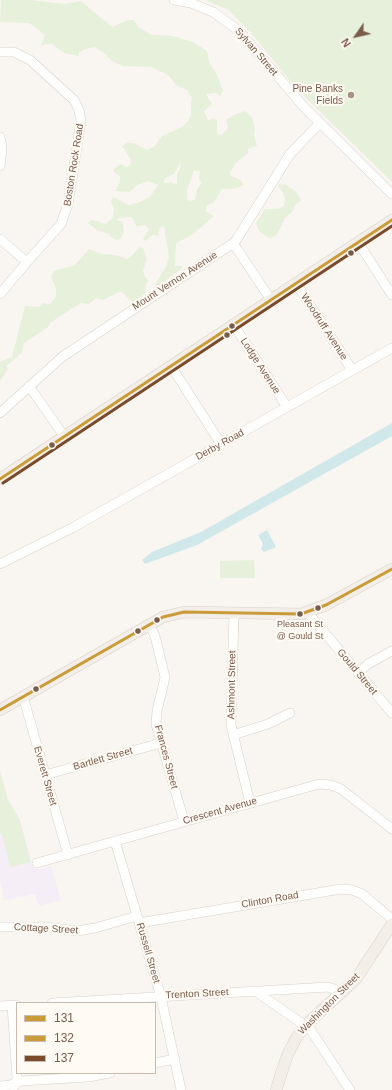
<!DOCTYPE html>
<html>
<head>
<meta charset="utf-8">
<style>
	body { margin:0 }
	#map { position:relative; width:392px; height:1090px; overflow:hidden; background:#f9f5f0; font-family:Helvetica,sans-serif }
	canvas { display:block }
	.legend { position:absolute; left:16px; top:1002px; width:140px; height:72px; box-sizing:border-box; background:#fffaf3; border:1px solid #cabbb1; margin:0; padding:5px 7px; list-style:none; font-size:12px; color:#7a5c4d }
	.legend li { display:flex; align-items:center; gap:8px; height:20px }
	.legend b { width:20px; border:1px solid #cabbb1 }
	.north { position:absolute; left:336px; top:16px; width:40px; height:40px; -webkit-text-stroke:3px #fffaf3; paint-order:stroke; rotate:236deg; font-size:11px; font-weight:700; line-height:16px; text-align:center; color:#7a5c4d }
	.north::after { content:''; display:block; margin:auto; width:14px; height:18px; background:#7a5c4d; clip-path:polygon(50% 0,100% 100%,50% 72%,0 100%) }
</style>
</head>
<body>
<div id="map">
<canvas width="392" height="1090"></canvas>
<ul class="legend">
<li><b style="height:5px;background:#ca9c39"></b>131</li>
<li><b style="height:5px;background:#ca9c39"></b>132</li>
<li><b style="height:5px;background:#7a4b2a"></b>137</li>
</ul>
<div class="north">N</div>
</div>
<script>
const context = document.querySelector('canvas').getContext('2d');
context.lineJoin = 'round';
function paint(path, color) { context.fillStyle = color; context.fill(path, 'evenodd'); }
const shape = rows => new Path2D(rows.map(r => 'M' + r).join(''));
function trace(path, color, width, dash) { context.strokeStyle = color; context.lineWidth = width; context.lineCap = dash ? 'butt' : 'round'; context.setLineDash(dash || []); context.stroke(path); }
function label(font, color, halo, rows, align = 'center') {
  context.font = font + ' Helvetica,sans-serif'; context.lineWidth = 4; context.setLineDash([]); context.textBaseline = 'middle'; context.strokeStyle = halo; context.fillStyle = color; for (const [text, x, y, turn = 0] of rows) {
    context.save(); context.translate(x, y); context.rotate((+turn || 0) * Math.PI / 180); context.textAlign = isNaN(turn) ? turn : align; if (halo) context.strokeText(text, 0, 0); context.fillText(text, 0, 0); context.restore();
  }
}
paint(shape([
	[0,771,8,800,20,820,31,862,36,870,51,866,61,900,40,906,36,900,36,894,4,900,0,880]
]), '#f6eef6');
paint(shape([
	[1,0,31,0,64,4,81,1,112,27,128,20,134,20,139,28,152,35,172,36,193,42,207,51,209,62,217,75,223,91,220,96,217,93,206,94,212,104,204,111,208,120,214,118,217,121,217,134,221,135,225,132,228,127,226,120,234,115,245,111,252,117,255,128,254,135,257,146,248,149,248,153,235,164,230,173,231,176,239,179,244,185,234,189,222,189,214,202,206,206,206,212,214,216,213,217,192,235,176,243,175,266,182,266,181,269,156,288,155,285,166,266,169,258,164,226,160,227,158,236,153,235,145,241,143,239,149,229,146,225,136,226,132,217,119,218,116,220,123,222,124,234,118,240,112,238,109,234,97,230,88,223,92,220,106,224,113,217,114,209,111,201,113,197,129,205,138,203,150,197,158,185,148,181,137,185,130,192,115,191,120,182,120,176,114,172,114,169,121,164,126,167,130,165,131,160,122,146,127,143,134,143,147,150,154,147,162,136,182,127,188,121,191,115,191,102,192,98,187,90,177,86,168,75,151,67,123,66,112,61,104,53,94,47,83,50,79,53,79,56,64,53,51,43,41,46,45,35,29,23,0,22],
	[180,163,181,166,177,174,177,183,174,185,172,182,164,183,164,179,174,174],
	[194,170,200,171,199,180,202,182,197,190,195,200,190,201,187,199,187,190],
	[205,0,392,0,392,182,295,87,251,33,229,10],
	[279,184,286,185,294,190,299,196,301,201,296,204,292,212,285,218,278,233,274,237,269,238,259,231,256,223,265,209,278,209,284,206,285,199,283,192,278,186],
	[139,247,143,248,147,259,143,270,145,277,149,281,145,285,146,292,143,295,133,303,121,291,103,300,96,298,89,304,81,303,51,322,48,327,24,343,22,352,15,359,6,366,8,369,0,381,0,362,12,357,25,306,39,307,43,303,50,304,56,297,56,288,51,277,54,271,75,265,89,249,101,254,116,255,127,259,134,254],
	[254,560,255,578,220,578,220,561],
	[0,771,8,800,20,820,31,862,10,867,2,834,0,834]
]), '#e7f0db');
paint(shape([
	[392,423,392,436,197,545,145,564,142,560,152,552,201,532],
	[267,530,276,547,264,552,261,549,263,544,258,535]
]), '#d0e8ea');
const minor = shape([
	[174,0,191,3,213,12,238,30,304,107,392,194],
	[0,52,14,52,30,60,74,100,79,110,81,121,68,204,61,224,27,262,0,239],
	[0,137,2,148,0,166],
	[358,242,392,295],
	[233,243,271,300],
	[296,283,352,370],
	[0,294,27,262],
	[233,324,287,407],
	[171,366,221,444],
	[29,386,64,436],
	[0,413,62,357,235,242,290,154,320,123],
	[0,564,72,528,392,348],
	[234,613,231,725,250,803],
	[308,613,392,713],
	[149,624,155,636,165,677,157,711,156,724,184,821],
	[358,673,368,664,392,651],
	[23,696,68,855],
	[233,735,268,724,290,713],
	[45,775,161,743],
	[115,841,161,997,181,1090],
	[37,863,319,784,331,785,341,789,392,829],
	[139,923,341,889,352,890,362,894,392,919],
	[0,927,45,927,77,931,95,928,137,916],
	[255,991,310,1029,350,1090],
	[52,1003,328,987,334,989,341,994],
	[12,1005,17,1079,14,1087],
	[0,1006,17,1005],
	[155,1063,175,1059],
	[0,1086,10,1085,21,1081,88,1077,110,1073]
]);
const major = shape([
	[0,479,392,220],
	[0,710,163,617,184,612,301,614,326,605,392,569],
	[276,1090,287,1056,296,1038,310,1021,356,979,392,924]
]);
trace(minor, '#d7d1cb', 10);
trace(major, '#dad1cc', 12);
trace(minor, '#fefefd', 9);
trace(major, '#f3eee8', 11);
trace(shape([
	[0,479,392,220]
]), '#ca9c39', 3);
trace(shape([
	[0,710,163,617,184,612,301,614,326,605,392,569]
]), '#ca9c39', 3);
trace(shape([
	[3,483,392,226]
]), '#7a4b2a', 3);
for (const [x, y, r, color] of [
	[351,95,4,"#a69286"],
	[351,253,3.5,"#7a5c4d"],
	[232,326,3.5,"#7a5c4d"],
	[227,335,3.5,"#7a5c4d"],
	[52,445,3.5,"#7a5c4d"],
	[318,608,3.5,"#7a5c4d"],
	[300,614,3.5,"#7a5c4d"],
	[157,620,3.5,"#7a5c4d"],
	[138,631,3.5,"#7a5c4d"],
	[36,689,3.5,"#7a5c4d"]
]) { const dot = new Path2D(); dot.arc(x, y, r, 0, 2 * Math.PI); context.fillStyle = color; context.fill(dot); trace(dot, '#fffaf3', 1.5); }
label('9px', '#7a5c4d', '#fffaf3', [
	["Pleasant St",300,625],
	["@ Gould St",300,637]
]);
label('10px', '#7a5c4d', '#fffaf3', [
	["Sylvan Street",256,52,49],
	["Boston Rock Road",74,165,-81],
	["Mount Vernon Avenue",175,281,-33],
	["Woodruff Avenue",324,327,57],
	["Lodge Avenue",260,366,57],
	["Derby Road",220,445,-29],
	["Gould Street",357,672,50],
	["Ashmont Street",232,685,-89],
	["Frances Street",166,757,75],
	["Bartlett Street",103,759,-16],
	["Everett Street",45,776,74],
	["Crescent Avenue",220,811,-16],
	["Clinton Road",270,900,-10],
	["Cottage Street",46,929,3],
	["Russell Street",148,953,74],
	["Trenton Street",197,994,-3],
	["Washington Street",329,1004,-45]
]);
label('10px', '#7a5c4d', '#fffaf3', [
	["Pine Banks",343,89],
	["Fields",343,101]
], 'right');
</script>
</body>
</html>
